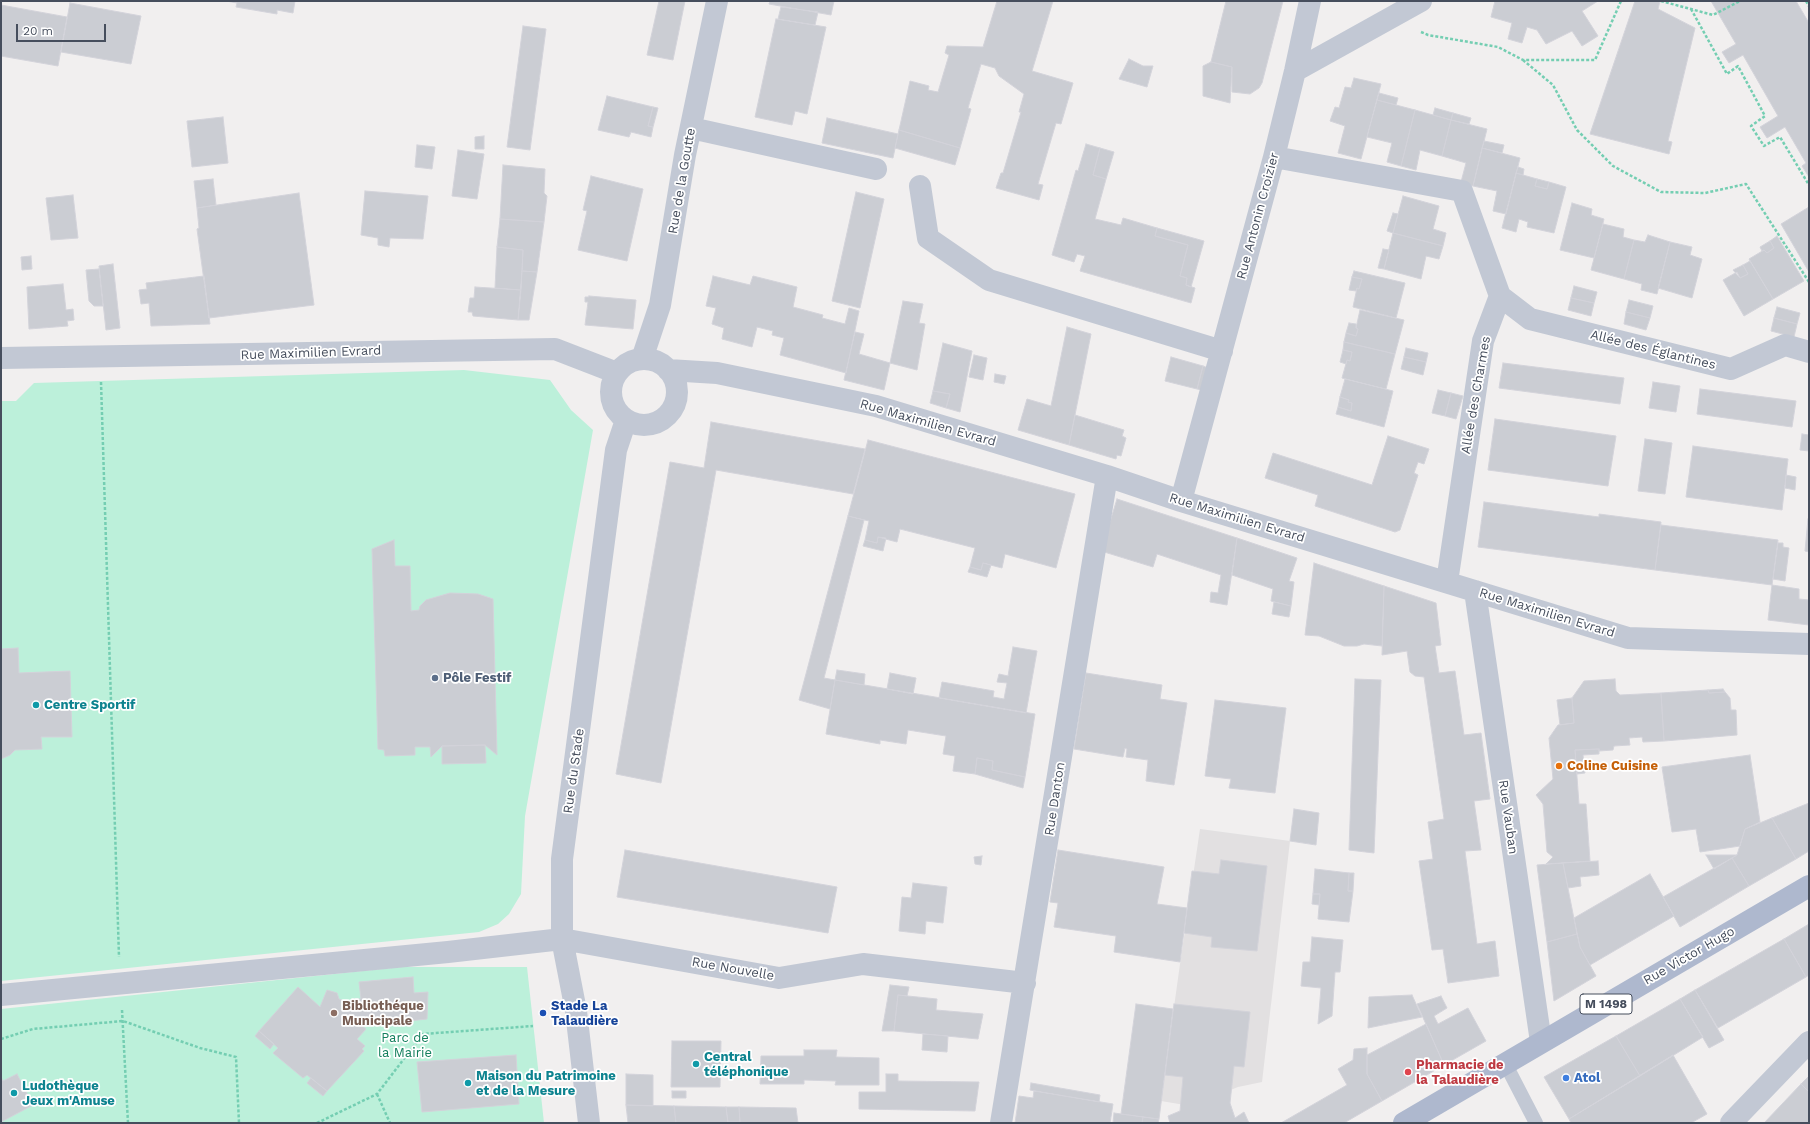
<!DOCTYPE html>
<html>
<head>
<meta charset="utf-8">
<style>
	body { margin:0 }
	#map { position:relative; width:1810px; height:1124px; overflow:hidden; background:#f1efef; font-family:"Work Sans",sans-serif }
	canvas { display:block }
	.frame { position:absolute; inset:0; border:2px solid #464e5d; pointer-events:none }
	.scale { position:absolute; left:16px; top:24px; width:90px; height:18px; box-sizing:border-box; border:2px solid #464e5d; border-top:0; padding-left:5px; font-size:12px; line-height:14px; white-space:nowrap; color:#464e5d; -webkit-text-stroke:3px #fff; paint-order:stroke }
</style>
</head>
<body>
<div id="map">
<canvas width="1810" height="1124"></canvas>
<div class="frame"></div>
<div class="scale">20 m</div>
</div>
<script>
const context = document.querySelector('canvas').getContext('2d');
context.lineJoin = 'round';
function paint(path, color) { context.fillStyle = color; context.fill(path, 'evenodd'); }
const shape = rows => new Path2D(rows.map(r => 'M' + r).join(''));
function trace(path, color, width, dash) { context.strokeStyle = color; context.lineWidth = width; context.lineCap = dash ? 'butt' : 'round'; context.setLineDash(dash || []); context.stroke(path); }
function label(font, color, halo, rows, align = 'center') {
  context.font = font + ' "Work Sans",sans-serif'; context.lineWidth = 3.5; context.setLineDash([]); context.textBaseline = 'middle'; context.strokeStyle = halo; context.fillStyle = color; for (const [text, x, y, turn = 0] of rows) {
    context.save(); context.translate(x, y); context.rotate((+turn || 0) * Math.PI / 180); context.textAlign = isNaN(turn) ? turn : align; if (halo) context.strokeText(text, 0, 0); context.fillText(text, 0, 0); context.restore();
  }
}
paint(shape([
	[1200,829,1290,841,1262,1082,1238,1087,1191,1106,1161,1101,1180,964]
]), '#e2e0e1');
paint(shape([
	[464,370,550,380,571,410,593,430,525,816,521,894,509,914,498,924,479,932,1,981,1,401,16,401,34,383],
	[401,967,527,967,544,1123,1,1123,1,1009]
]), '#bcf0da');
const building = shape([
	[226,1,295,1,293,13,277,10,277,14,236,7,237,3,226,1],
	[659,1,685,1,673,60,647,55,659,1],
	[770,1,834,1,831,15,769,4,770,1],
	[997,1,1053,1,1032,71,1073,83,1061,124,1056,123,1038,184,1043,185,1039,200,996,188,1001,173,1003,173,1021,112,1019,112,1024,94,999,76,995,68,981,64,968,108,971,109,960,148,899,130,910,81,929,86,928,90,938,92,949,55,945,53,947,46,983,47,997,1],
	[1226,1,1283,1,1262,83,1259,88,1250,94,1232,92,1232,67,1211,62,1226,1],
	[1495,1,1598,1,1582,11,1598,36,1582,46,1572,31,1546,44,1537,30,1527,27,1522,43,1508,39,1512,23,1491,17,1495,1],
	[1635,1,1660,1,1658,9,1695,28,1668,141,1672,142,1669,154,1590,134,1635,1],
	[1711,1,1796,1,1809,23,1809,177,1802,166,1806,163,1785,127,1767,138,1760,127,1778,116,1743,55,1729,63,1722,52,1736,44,1711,1],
	[70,3,141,16,131,64,61,52,70,3],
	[1,5,67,17,58,66,1,56,1,5],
	[781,7,818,12,815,25,778,19,781,7],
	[776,19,826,27,807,114,795,111,792,125,755,117,776,19],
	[523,26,546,29,530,150,507,147,523,26],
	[1129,59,1143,66,1153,66,1147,87,1119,79,1129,59],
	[1211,62,1232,67,1230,103,1203,96,1203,66,1211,62],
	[1354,78,1381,84,1361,159,1338,153,1345,126,1330,121,1335,107,1339,108,1345,87,1351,88,1354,78],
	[1379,93,1398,98,1396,105,1377,100,1379,93],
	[607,96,653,107,648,126,653,127,651,137,631,132,629,137,598,130,607,96],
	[1377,100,1415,110,1401,166,1387,162,1392,143,1367,137,1377,100],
	[653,107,658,108,653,127,648,126,653,107],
	[1435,108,1453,113,1451,120,1433,115,1435,108],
	[1415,110,1451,120,1442,156,1420,150,1416,170,1401,166,1415,110],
	[1453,113,1471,118,1469,124,1451,120,1453,113],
	[223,117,228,163,192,167,187,121,223,117],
	[827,118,898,134,893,158,822,143,827,118],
	[1451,120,1487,129,1473,186,1461,182,1466,163,1442,156,1451,120],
	[899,130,960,148,955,165,895,148,899,130],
	[484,136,484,149,475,149,475,137,484,136],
	[1484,141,1504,145,1502,153,1482,148,1484,141],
	[1086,144,1100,148,1093,175,1106,179,1095,219,1121,225,1123,218,1157,228,1155,236,1188,245,1180,276,1187,278,1186,285,1195,288,1191,303,1080,271,1085,256,1077,254,1074,262,1052,255,1076,170,1078,171,1086,144],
	[417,145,435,147,432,169,415,167,417,145],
	[1100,148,1114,152,1106,179,1093,175,1100,148],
	[1482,148,1520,158,1506,214,1493,211,1497,191,1473,186,1482,148],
	[458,150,484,154,477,199,452,196,458,150],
	[503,165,545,169,544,193,547,196,544,222,500,219,503,165],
	[1518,167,1524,169,1523,175,1516,173,1518,167],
	[1516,173,1537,179,1535,186,1547,189,1549,182,1566,187,1554,233,1527,227,1528,222,1519,219,1516,232,1502,228,1516,173],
	[591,176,643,189,627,261,578,250,587,211,583,210,591,176],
	[213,179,216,205,197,208,194,181,213,179],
	[1537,179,1549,182,1547,189,1535,186,1537,179],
	[365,191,428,196,423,239,390,238,389,247,378,245,378,238,361,235,365,191],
	[856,192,884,199,860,308,832,301,856,192],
	[299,193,314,305,209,318,197,229,199,228,197,208,299,193],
	[73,195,78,238,51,240,46,198,73,195],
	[1403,196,1439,206,1433,229,1446,233,1443,246,1393,233,1403,196],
	[1572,203,1592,209,1591,215,1604,219,1594,258,1560,250,1572,203],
	[1809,207,1809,272,1781,224,1809,207],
	[1393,213,1398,214,1393,233,1387,231,1393,213],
	[500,219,544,222,537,272,522,271,523,250,497,247,500,219],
	[1603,224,1624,229,1623,237,1634,240,1624,279,1591,270,1603,224],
	[1157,228,1204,241,1191,287,1186,285,1187,278,1180,276,1188,245,1155,236,1157,228],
	[1393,233,1443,246,1439,259,1426,256,1421,279,1384,269,1393,233],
	[1648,235,1670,242,1657,294,1641,290,1642,284,1624,279,1634,240,1645,242,1648,235],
	[1777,236,1804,281,1773,299,1749,259,1764,250,1767,253,1774,248,1770,241,1777,236],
	[1770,241,1774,248,1767,253,1764,250,1762,251,1760,247,1770,241],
	[1670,242,1692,247,1690,255,1702,259,1692,298,1658,288,1670,242],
	[497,247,523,250,521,290,495,288,497,247],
	[1383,249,1389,250,1384,269,1378,268,1383,249],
	[31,256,32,269,22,270,21,257,31,256],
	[1750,261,1773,299,1744,316,1723,280,1737,272,1740,278,1748,274,1743,265,1750,261],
	[113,264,120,328,106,330,99,266,113,264],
	[1743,265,1748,274,1740,278,1733,270,1743,265],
	[99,269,103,306,94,306,89,301,86,270,99,269],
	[522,271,537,272,529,320,518,320,522,271],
	[1354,271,1405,283,1396,318,1353,307,1357,288,1359,289,1362,279,1352,277,1354,271],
	[204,276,210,324,151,326,149,303,141,304,139,290,147,289,146,283,204,276],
	[713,276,750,285,753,276,797,287,793,307,823,315,822,318,845,324,849,308,859,311,846,373,780,355,784,338,772,335,773,331,757,327,752,347,722,339,724,328,712,324,716,308,706,306,713,276],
	[1352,277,1362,279,1359,289,1357,288,1356,291,1349,290,1352,277],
	[63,284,66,310,73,309,74,320,67,321,68,326,29,329,27,287,63,284],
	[1574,286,1597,292,1594,303,1571,298,1574,286],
	[475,287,521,290,518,320,473,316,472,312,468,312,470,298,474,298,475,287],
	[589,296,636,300,633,329,585,325,588,302,585,302,585,297,589,297,589,296],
	[1571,298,1594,303,1591,316,1568,310,1571,298],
	[1629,300,1653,306,1650,318,1626,312,1629,300],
	[903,301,923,304,919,323,925,324,917,370,890,363,903,301],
	[1777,307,1800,313,1797,324,1774,318,1777,307],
	[1360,310,1404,320,1395,354,1344,342,1346,333,1356,336,1358,329,1356,328,1360,310],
	[1626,312,1650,318,1646,330,1624,324,1626,312],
	[1774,318,1797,324,1794,337,1771,331,1774,318],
	[1349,323,1356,324,1356,328,1358,329,1356,336,1346,333,1349,323],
	[1067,327,1091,334,1069,445,1018,430,1027,399,1051,406,1067,327],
	[855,332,864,334,859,354,890,363,884,390,844,380,855,332],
	[1344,342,1395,354,1386,389,1342,378,1347,360,1350,361,1352,352,1343,350,1344,342],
	[943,343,972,351,960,412,946,408,950,394,933,391,943,343],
	[1406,348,1428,353,1426,362,1404,357,1406,348],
	[1343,350,1352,352,1350,361,1347,360,1346,364,1340,362,1343,350],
	[974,355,987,358,983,380,969,377,974,355],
	[1171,357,1203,366,1197,389,1165,381,1171,357],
	[1404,357,1426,362,1423,375,1401,369,1404,357],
	[1503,363,1624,378,1620,404,1499,388,1503,363],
	[1203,366,1208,368,1202,390,1197,389,1203,366],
	[995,374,1006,376,1004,384,994,382,995,374],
	[1345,379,1393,391,1384,427,1336,414,1338,407,1351,411,1352,403,1348,402,1349,400,1340,397,1345,379],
	[1653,382,1680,386,1676,412,1649,408,1653,382],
	[1700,389,1796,401,1792,427,1697,414,1700,389],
	[1438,390,1451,393,1445,416,1432,413,1438,390],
	[933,391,950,394,946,408,930,403,933,391],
	[1451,393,1463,396,1456,419,1445,416,1451,393],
	[1340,397,1349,400,1348,402,1352,403,1351,411,1338,407,1340,397],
	[1075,415,1124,430,1122,436,1126,438,1121,456,1117,455,1116,459,1069,445,1075,415],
	[1495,419,1616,436,1608,486,1488,470,1495,419],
	[711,422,865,449,853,494,716,470,661,783,616,774,670,462,704,468,711,422],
	[1802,434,1809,435,1809,451,1800,450,1802,434],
	[1388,436,1429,449,1424,464,1418,462,1414,473,1418,475,1400,530,1395,532,1315,506,1318,495,1265,478,1273,453,1372,485,1388,436],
	[1645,439,1672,443,1665,494,1638,491,1645,439],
	[868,440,1075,494,1056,568,1005,554,1002,568,983,563,981,570,970,567,975,548,900,529,897,542,878,537,877,543,865,540,869,521,848,516,868,440],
	[1693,446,1788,459,1782,510,1686,497,1693,446],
	[1786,475,1796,477,1795,490,1785,488,1786,475],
	[1117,499,1237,538,1227,605,1210,602,1211,592,1218,593,1221,575,1157,554,1153,567,1101,551,1117,499],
	[1484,502,1599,517,1599,514,1661,522,1655,570,1478,547,1484,502],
	[848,516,864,520,824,678,835,680,830,709,799,700,848,516],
	[1808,519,1809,519,1809,552,1805,551,1808,519],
	[1661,525,1778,540,1772,585,1655,570,1661,525],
	[878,537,886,538,883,551,863,546,865,540,877,543,878,537],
	[1237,538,1297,558,1289,581,1294,582,1291,606,1271,601,1273,589,1232,575,1237,538],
	[394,540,395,566,410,566,411,611,419,610,420,606,426,600,450,593,478,594,493,599,497,755,485,745,442,746,431,757,430,747,415,747,415,755,385,756,384,750,378,749,372,549,394,540],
	[1778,543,1783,543,1783,547,1789,548,1785,581,1773,579,1778,543],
	[983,563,991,565,987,577,968,572,970,567,981,570,983,563],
	[1314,563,1384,586,1382,646,1364,644,1357,646,1344,646,1319,636,1305,635,1314,563],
	[1772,585,1799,589,1799,599,1809,600,1809,625,1768,620,1772,585],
	[1384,586,1436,603,1441,645,1435,646,1439,673,1455,671,1464,735,1481,733,1490,799,1474,801,1481,850,1465,851,1477,944,1495,941,1499,976,1448,983,1443,949,1432,950,1419,861,1433,859,1428,822,1444,819,1424,677,1415,676,1410,672,1407,651,1382,655,1384,586],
	[1274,602,1291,606,1289,617,1272,614,1274,602],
	[1013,647,1037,651,1026,713,939,698,942,682,994,691,993,697,1004,699,1007,683,997,682,999,674,1008,676,1013,647],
	[18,648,19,673,70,671,72,737,41,737,42,749,15,750,10,755,1,759,1,649,18,648],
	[837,670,865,674,864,685,835,680,837,670],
	[890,673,916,678,913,694,887,689,890,673],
	[1086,673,1162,685,1160,699,1187,703,1174,785,1146,781,1148,760,1126,757,1127,749,1125,748,1123,757,1074,749,1086,673],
	[1355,679,1381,680,1374,853,1349,850,1355,679],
	[1615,679,1616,691,1620,695,1661,693,1664,741,1643,742,1642,737,1629,738,1630,745,1614,746,1613,750,1599,751,1599,749,1575,750,1579,804,1586,804,1590,861,1546,864,1553,857,1547,852,1543,804,1536,795,1553,779,1549,738,1558,725,1574,723,1572,698,1584,681,1615,679],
	[835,680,1035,714,1025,777,992,770,993,761,977,758,975,774,953,771,955,756,943,754,946,736,908,730,906,744,880,740,880,744,826,734,835,680],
	[1723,689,1725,692,1709,693,1708,690,1723,689],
	[1708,690,1709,693,1725,692,1730,698,1731,710,1736,710,1737,735,1664,741,1661,693,1708,690],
	[1572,698,1574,723,1560,725,1557,700,1572,698],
	[1215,700,1286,708,1275,793,1229,788,1231,779,1205,776,1215,700],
	[485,745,486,763,442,764,442,746,485,745],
	[1599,749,1599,754,1583,755,1585,773,1577,774,1575,750,1599,749],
	[1750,755,1760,822,1745,829,1740,846,1700,852,1696,829,1672,832,1662,767,1750,755],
	[977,758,993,761,992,770,1025,777,1023,788,975,774,977,758],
	[1809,803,1809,851,1796,859,1772,818,1809,803],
	[1294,809,1319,813,1316,845,1290,841,1294,809],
	[1772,818,1796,859,1749,886,1732,858,1737,855,1745,829,1772,818],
	[625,850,837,887,828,933,617,897,625,850],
	[1058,850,1164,867,1157,904,1187,908,1180,962,1114,952,1116,936,1054,927,1058,903,1050,902,1058,850],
	[1706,855,1737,855,1714,869,1706,855],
	[982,856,981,865,975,864,974,857,982,856],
	[1732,858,1749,886,1680,927,1663,897,1732,858],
	[1221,860,1267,866,1257,951,1211,947,1212,937,1184,933,1192,871,1219,874,1221,860],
	[1598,861,1599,875,1580,877,1581,886,1568,888,1563,863,1598,861],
	[1563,863,1577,934,1547,942,1537,865,1563,863],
	[1315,869,1349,873,1348,891,1353,891,1349,922,1318,919,1320,894,1313,894,1315,869],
	[1349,873,1354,873,1353,891,1348,891,1349,873],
	[1650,874,1674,916,1590,965,1580,947,1574,918,1650,874],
	[913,883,947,887,943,923,926,921,925,934,899,931,902,897,911,898,913,883],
	[1313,894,1320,894,1319,905,1312,904,1313,894],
	[1809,924,1809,975,1806,977,1784,939,1809,924],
	[1577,934,1580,947,1596,976,1554,1001,1547,942,1577,934],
	[1312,937,1343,940,1340,972,1335,972,1332,1016,1318,1024,1321,988,1301,986,1303,962,1310,962,1312,937],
	[1784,939,1806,977,1718,1028,1695,990,1784,939],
	[413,977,414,993,428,992,427,1019,399,1022,398,1019,357,1022,366,1029,357,1039,365,1046,362,1049,364,1051,327,1091,307,1075,303,1078,273,1053,278,1048,259,1031,298,987,320,1007,327,990,337,993,339,999,354,1005,354,999,361,999,359,982,413,977],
	[890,985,909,987,907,996,898,995,894,1031,882,1031,890,985],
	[1695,990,1724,1040,1709,1048,1680,999,1695,990],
	[898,995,937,999,936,1010,983,1014,978,1039,894,1031,898,995],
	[1412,995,1422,1017,1368,1028,1369,997,1412,995],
	[1441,996,1447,1008,1434,1016,1438,1024,1468,1008,1486,1041,1444,1065,1417,1004,1441,996],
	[1680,999,1703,1037,1640,1076,1616,1036,1680,999],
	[1136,1004,1173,1009,1159,1119,1121,1114,1136,1004],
	[1174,1004,1250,1012,1244,1067,1234,1066,1230,1103,1235,1118,1244,1112,1249,1123,1170,1123,1168,1116,1180,1111,1183,1077,1165,1075,1174,1004],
	[1426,1024,1444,1065,1382,1101,1367,1074,1367,1055,1426,1024],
	[259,1031,274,1044,270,1049,255,1036,259,1031],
	[923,1034,948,1036,947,1052,922,1050,923,1034],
	[1616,1036,1640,1076,1569,1119,1544,1077,1616,1036],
	[672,1041,721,1041,720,1087,671,1087,672,1041],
	[1367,1048,1367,1074,1382,1101,1344,1123,1281,1123,1347,1085,1338,1069,1353,1060,1354,1049,1367,1048],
	[804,1050,837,1050,836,1057,879,1058,879,1085,835,1085,836,1081,804,1080,804,1084,760,1084,761,1056,804,1056,804,1050],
	[516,1055,519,1104,422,1112,417,1062,516,1055],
	[1673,1055,1707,1114,1691,1123,1571,1123,1569,1119,1673,1055],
	[17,1074,33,1105,1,1122,1,1077,3,1081,17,1074],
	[626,1074,653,1075,653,1106,626,1105,626,1074],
	[886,1074,898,1074,898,1081,979,1082,975,1111,859,1109,859,1092,886,1092,886,1074],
	[1809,1076,1809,1092,1801,1084,1809,1076],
	[311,1078,327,1091,323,1096,307,1083,311,1078],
	[1031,1083,1100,1095,1099,1102,1030,1090,1031,1083],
	[1801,1084,1809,1092,1809,1123,1764,1123,1801,1084],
	[672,1091,686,1091,686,1098,672,1098,672,1091],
	[1034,1091,1113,1104,1110,1123,1015,1123,1019,1096,1033,1098,1034,1091],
	[626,1105,674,1106,676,1123,628,1123,626,1105],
	[674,1106,726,1107,728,1123,676,1123,674,1106],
	[726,1107,739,1107,740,1122,728,1122,726,1107],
	[739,1107,796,1108,798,1123,740,1123,739,1107],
	[1114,1113,1143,1117,1142,1123,1113,1123,1114,1113],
	[1143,1117,1159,1119,1158,1123,1142,1123,1143,1117]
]);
paint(building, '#cbcdd3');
trace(building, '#d3d3da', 1);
trace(shape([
	[1661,1,1713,15,1740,1],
	[1806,1,1809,6],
	[1691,9,1727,74,1738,66,1765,116,1751,126,1764,146,1780,137,1809,185],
	[1421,32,1428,35,1498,47,1523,60,1595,60,1621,1],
	[1523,60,1553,85,1577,130,1613,166,1661,192,1705,193,1746,184,1809,282],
	[101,382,119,957],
	[122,1010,128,1123],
	[1,1039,33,1029,123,1021,200,1048,236,1057,239,1123],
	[377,1094,390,1123],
	[317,1123,377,1094,423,1034,533,1026]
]), '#74ceb2', 2.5, [3, 2]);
trace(shape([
	[1505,1063,1536,1123]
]), '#c2c8d4', 14);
trace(shape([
	[1295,71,1421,1],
	[691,128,876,169],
	[1274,157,1462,191,1500,296,1483,341,1447,582],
	[920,186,928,238,989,280,1222,351],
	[1500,296,1530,319,1731,369,1785,345,1809,352],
	[1,358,555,349,617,373],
	[642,359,660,305,685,155,717,1],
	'611 392a33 33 0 1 1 66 0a33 33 0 1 1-66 0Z',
	[668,370,717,373,876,406,1107,476,1181,501,1628,638,1809,644],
	[1181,501,1274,157,1295,71,1310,1],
	[1475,591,1541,1042],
	[1,995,448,952,562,939,779,978,863,964,1025,983],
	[589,1123,576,1011,562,939,562,859,616,450,626,420],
	[1001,1123,1107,476]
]), '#c2c8d4', 22);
trace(shape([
	[1731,1123,1809,1042]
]), '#c2c8d4', 22);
trace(shape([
	[1404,1123,1809,886]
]), '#aeb8ce', 22);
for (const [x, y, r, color] of [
	[435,678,4,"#5c6f8a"],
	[36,705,4,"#0f9aa8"],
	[1559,766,4,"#e8710a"],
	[334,1013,4,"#8d6e63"],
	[543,1013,4,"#1a4fb4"],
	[696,1064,4,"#0f9aa8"],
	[1408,1072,4,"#e0444e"],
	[1566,1078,4,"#3f7fe0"],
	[468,1083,4,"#0f9aa8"],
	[14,1093,4,"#0f9aa8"]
]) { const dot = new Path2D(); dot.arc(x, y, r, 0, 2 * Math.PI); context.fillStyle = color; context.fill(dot); trace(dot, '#fff', 1.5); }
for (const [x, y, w] of [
	[1606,1004,52]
]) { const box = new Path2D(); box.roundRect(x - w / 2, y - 10, w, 20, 3); context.fillStyle = '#fff'; context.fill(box); trace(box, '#464e5d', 1); }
label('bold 12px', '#464e5d', null, [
	["M 1498",1606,1004]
]);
label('13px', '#464e5d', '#fff', [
	["Rue de la Goutte",682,181,-80],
	["Rue Antonin Croizier",1258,216,-75],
	["Allée des Églantines",1653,350,14],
	["Rue Maximilien Evrard",311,353,-2],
	["Allée des Charmes",1476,395,-80],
	["Rue Maximilien Evrard",928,423,16],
	["Rue Maximilien Evrard",1237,518,17],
	["Rue Maximilien Evrard",1547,613,17],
	["Rue du Stade",574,771,-82],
	["Rue Danton",1055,799,-81],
	["Rue Vauban",1508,817,82],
	["Rue Victor Hugo",1689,956,-30],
	["Rue Nouvelle",733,969,10]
]);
label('bold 13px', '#4e5e75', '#fff', [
	["Pôle Festif",443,678]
], 'left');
label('bold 13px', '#0d838f', '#fff', [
	["Centre Sportif",44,705],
	["Central",704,1057],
	["téléphonique",704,1072],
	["Maison du Patrimoine",476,1076],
	["et de la Mesure",476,1091],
	["Ludothèque",22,1086],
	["Jeux m'Amuse",22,1101]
], 'left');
label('bold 13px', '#c56008', '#fff', [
	["Coline Cuisine",1567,766]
], 'left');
label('bold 13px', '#785e54', '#fff', [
	["Bibliothéque",342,1006],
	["Municipale",342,1021]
], 'left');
label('bold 13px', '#164399', '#fff', [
	["Stade La",551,1006],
	["Talaudière",551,1021]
], 'left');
label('13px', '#15805e', '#fff', [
	["Parc de",405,1038],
	["la Mairie",405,1053]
]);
label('bold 13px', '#be3a42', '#fff', [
	["Pharmacie de",1416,1065],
	["la Talaudière",1416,1080]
], 'left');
label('bold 13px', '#366cbe', '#fff', [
	["Atol",1574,1078]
], 'left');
</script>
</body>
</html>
